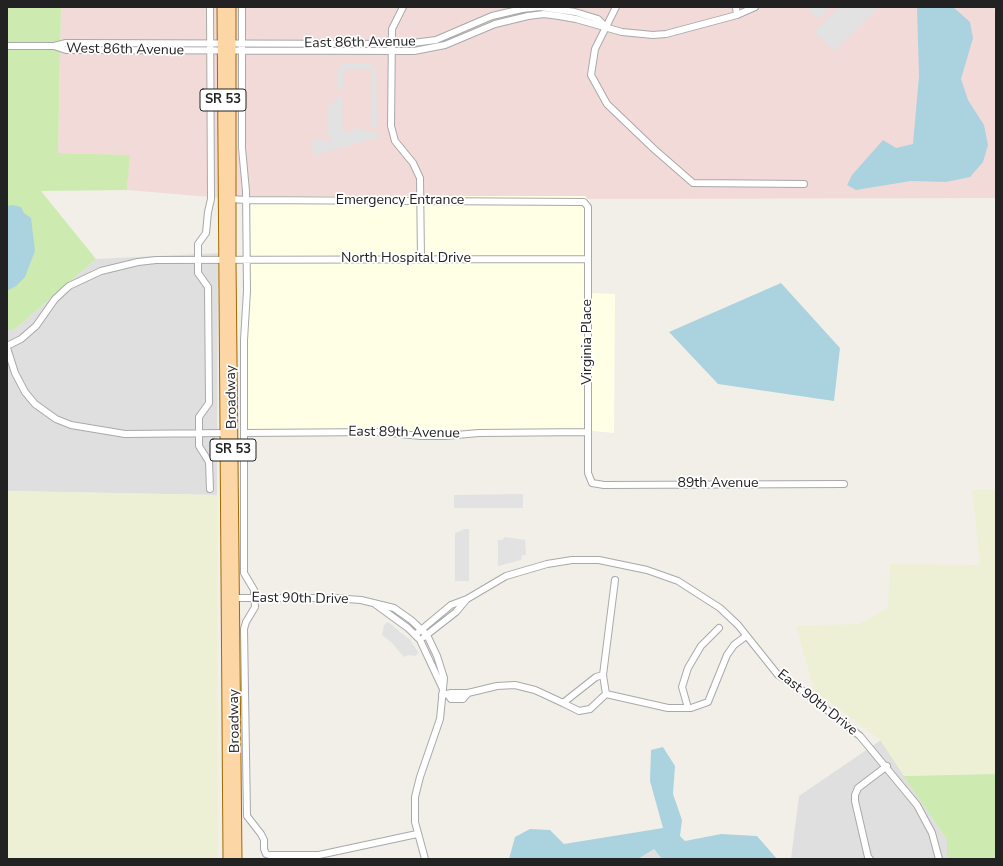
<!DOCTYPE html>
<html>
<head>
<meta charset="utf-8">
<style>
	body { margin:0 }
	#map { position:relative; width:1003px; height:866px; overflow:hidden; background:#f2efe9; font-family:"Nunito Sans",sans-serif }
	canvas { display:block }
	.frame { position:absolute; inset:0; border:8px solid #222; pointer-events:none }
</style>
</head>
<body>
<div id="map">
<canvas width="1003" height="866"></canvas>
<div class="frame"></div>
</div>
<script>
const context = document.querySelector('canvas').getContext('2d');
context.lineJoin = 'round';
function paint(path, color) { context.fillStyle = color; context.fill(path, 'evenodd'); }
const shape = rows => new Path2D(rows.map(r => 'M' + r).join(''));
function trace(path, color, width, dash) { context.strokeStyle = color; context.lineWidth = width; context.lineCap = dash ? 'butt' : 'round'; context.setLineDash(dash || []); context.stroke(path); }
function label(font, color, halo, rows, align = 'center') {
  context.font = font + ' "Nunito Sans",sans-serif'; context.lineWidth = 3.5; context.setLineDash([]); context.textBaseline = 'middle'; context.strokeStyle = halo; context.fillStyle = color; for (const [text, x, y, turn = 0] of rows) {
    context.save(); context.translate(x, y); context.rotate((+turn || 0) * Math.PI / 180); context.textAlign = isNaN(turn) ? turn : align; if (halo) context.strokeText(text, 0, 0); context.fillText(text, 0, 0); context.restore();
  }
}
paint(shape([
	[218,253,217,495,7,491,7,330,14,330,96,259],
	[881,740,947,840,947,859,791,859,799,796],
	[654,849,662,859,638,859]
]), '#e0dfdf');
paint(shape([
	[61,7,994,7,996,20,996,198,246,200,127,190,129,155,58,153]
]), '#f2dad9');
paint(shape([
	[251,196,585,196,590,201,591,293,615,294,614,433,583,430,476,429,413,432,381,429,248,429,247,304,250,288]
]), '#ffffe5');
paint(shape([
	[972,490,996,490,996,774,904,776,880,740,814,690,796,626,859,624,888,608,890,564,980,565],
	[7,491,217,495,218,859,7,859]
]), '#eef0d5');
paint(shape([
	[7,7,61,7,58,153,130,155,127,190,41,191,96,259,14,330,7,330],
	[996,774,996,859,947,859,947,840,904,776]
]), '#cdebb0');
paint(shape([
	[806,7,830,7,818,19],
	[839,7,879,7,834,51,814,32],
	[341,64,372,64,372,68,376,68,377,127,372,127,371,69,343,69,343,89,338,89,338,68,341,68],
	[342,94,343,133,361,128,363,130,379,133,380,137,315,155,310,142,323,138,325,142,332,140,330,136,327,135,327,104,332,103],
	[523,494,523,508,454,508,454,495],
	[465,529,469,529,469,581,455,581,455,533],
	[505,537,525,540,526,555,522,555,521,560,498,566,498,540,502,540],
	[388,622,410,640,419,653,415,656,408,655,404,657,391,642,382,635,384,625]
]), '#e2e2e2');
paint(shape([
	[917,7,953,7,970,22,973,38,961,79,968,100,984,125,988,145,983,162,970,177,946,182,911,181,856,190,847,185,852,175,883,140,896,148,913,144,919,76],
	[13,205,21,207,24,213,31,218,35,251,25,277,16,286,7,291,7,206],
	[781,283,840,348,834,401,718,384,669,332],
	[663,747,675,766,673,794,682,820,680,836,685,841,721,834,757,836,777,859,662,859,654,849,638,859,509,859,515,837,530,829,550,830,564,844,663,828,650,781,651,750]
]), '#aad3df');
const street = shape([
	[242,7,242,148,246,191,247,291,244,340,244,573,254,590,255,607,246,622,244,629,247,816,261,834,264,840,264,849,266,854,269,855,319,855,417,834],
	[403,7,392,29,391,126,395,141,413,163,420,178,421,259],
	[616,7,595,49,591,75,607,104,654,149,693,183,804,184],
	[736,7,737,15],
	[606,27,598,19,575,12,540,7,522,9,492,16,436,40,405,44,66,43,54,46,66,50,414,51,445,45,495,24,528,16,544,14,559,16,576,19,622,32,653,35,666,34,737,15,755,7],
	[7,46,54,46],
	[228,196,231,199,246,200,584,202,588,207,588,473,592,483,604,485,844,484],
	[7,346,21,339,36,326,55,299,69,286,101,271,138,262,156,260,587,259],
	[7,348,15,373,25,392,35,404,56,419,71,425,125,434,225,433],
	[244,433,382,432,420,436,445,436,479,433,588,432],
	[210,489,209,462,199,446,199,417,209,403,208,287,198,273,198,244,206,233,208,212,211,199,210,7],
	[231,598,334,598,361,600,394,608,411,620,427,635,437,656,444,678,440,719,420,777,415,797,415,822,425,859],
	[375,604,408,628,420,640,442,687],
	[415,635,451,605,467,599,506,576,547,564,572,560,599,560,647,570,678,581,720,608,738,625,778,675,803,691,860,736,917,805,932,833,939,859],
	[424,637,456,612,466,600],
	[603,675,596,677,563,703,579,711,590,709,606,694,603,675,615,580],
	[606,694,668,708,691,708,708,702,727,655,734,645,746,636],
	[442,695,451,693,468,693,497,686,515,685,535,690,563,703],
	[448,695,451,699,463,699,468,693],
	[688,708,682,687,688,668,701,646,719,628],
	[870,859,868,857,855,801,855,795,858,788,887,766]
]);
const primary = shape([
	[222,7,228,859],
	[231,7,231,260,237,859]
]);
trace(street, '#a9a9a9', 8);
trace(primary, '#a06b00', 11);
trace(street, '#fff', 6);
trace(primary, '#fcd6a4', 9);
for (const [x, y, w] of [
	[223,100,46],
	[233,450,46]
]) { const box = new Path2D(); box.roundRect(x - w / 2, y - 11, w, 22, 3); context.fillStyle = '#fff'; context.fill(box); trace(box, '#222', 1); }
label('bold 13px', '#222', null, [
	["SR 53",223,100],
	["SR 53",233,450]
]);
label('14px', '#222', '#fff', [
	["East 86th Avenue",360,43,-1],
	["West 86th Avenue",125,50,1],
	["Emergency Entrance",400,201],
	["North Hospital Drive",406,259],
	["Virginia Place",588,342,-90],
	["Broadway",232,397,-91],
	["East 89th Avenue",404,433,1],
	["89th Avenue",718,484],
	["East 90th Drive",300,599,1],
	["East 90th Drive",817,703,38],
	["Broadway",235,721,-91]
]);
</script>
</body>
</html>
